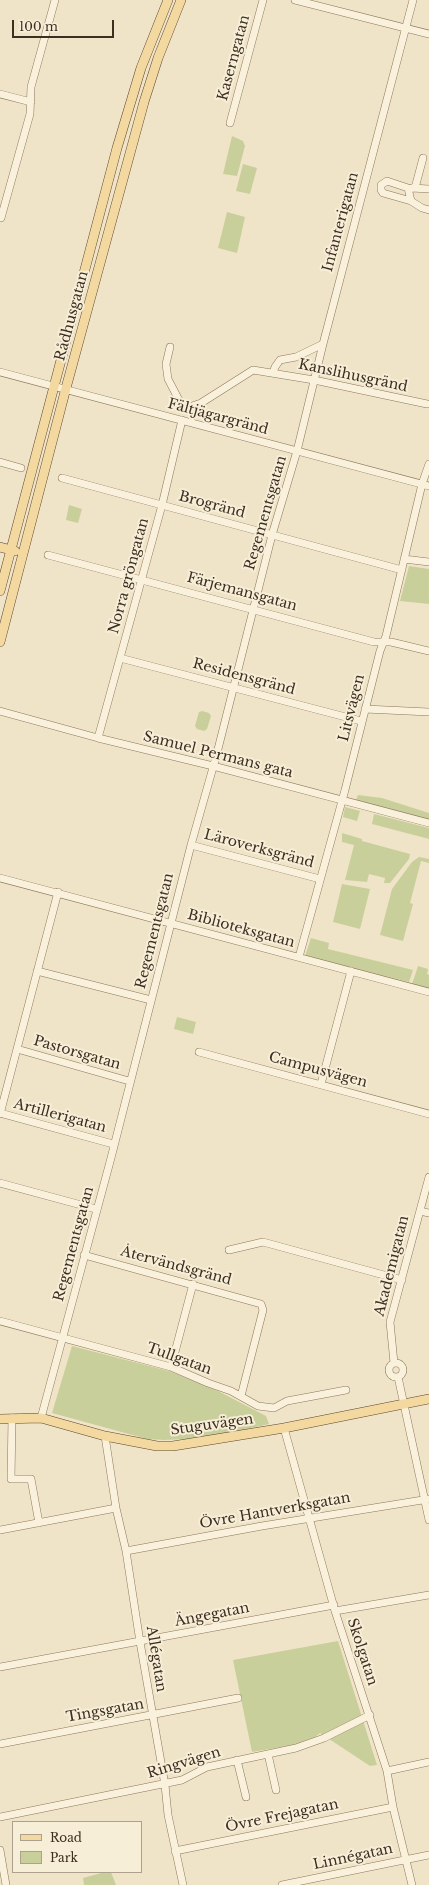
<!DOCTYPE html>
<html>
<head>
<meta charset="utf-8">
<style>
	body { margin:0 }
	#map { position:relative; width:429px; height:1885px; overflow:hidden; background:#f0e4c8; font-family:"Libre Baskerville",serif }
	canvas { display:block }
	.legend { position:absolute; left:12px; top:1821px; width:130px; height:52px; box-sizing:border-box; background:#f7eed8; border:1px solid #ada18e; margin:0; padding:5px 7px; list-style:none; font-size:12px; color:#3d2e20 }
	.legend li { display:flex; align-items:center; gap:8px; height:20px }
	.legend b { width:20px; border:1px solid #ada18e }
	.scale { position:absolute; left:12px; top:20px; width:102px; height:18px; box-sizing:border-box; border:2px solid #3d2e20; border-top:0; padding-left:5px; font-size:12px; line-height:14px; white-space:nowrap; color:#3d2e20; -webkit-text-stroke:3px #f7eed8; paint-order:stroke }
</style>
</head>
<body>
<div id="map">
<canvas width="429" height="1885"></canvas>
<ul class="legend">
<li><b style="height:5px;background:#f3d9a0"></b>Road</li>
<li><b style="height:11px;background:#c9cf9b"></b>Park</li>
</ul>
<div class="scale">100 m</div>
</div>
<script>
const context = document.querySelector('canvas').getContext('2d');
context.lineJoin = 'round';
function paint(path, color) { context.fillStyle = color; context.fill(path, 'evenodd'); }
const shape = rows => new Path2D(rows.map(r => 'M' + r).join(''));
function trace(path, color, width, dash) { context.strokeStyle = color; context.lineWidth = width; context.lineCap = dash ? 'butt' : 'round'; context.setLineDash(dash || []); context.stroke(path); }
function label(font, color, halo, rows, align = 'center') {
  context.font = font + ' "Libre Baskerville",serif'; context.lineWidth = 4; context.setLineDash([]); context.textBaseline = 'middle'; context.strokeStyle = halo; context.fillStyle = color; for (const [text, x, y, turn = 0] of rows) {
    context.save(); context.translate(x, y); context.rotate((+turn || 0) * Math.PI / 180); context.textAlign = isNaN(turn) ? turn : align; if (halo) context.strokeText(text, 0, 0); context.fillText(text, 0, 0); context.restore();
  }
}
paint(shape([
	[232,136,243,141,245,146,237,176,223,174],
	[243,164,257,168,250,194,236,191],
	[227,212,245,217,237,253,218,248],
	[69,505,82,509,78,523,66,520],
	[409,566,429,569,429,604,400,601],
	[202,711,209,713,211,716,207,729,204,731,197,729,195,726,199,712],
	[358,795,382,798,429,813,429,819,356,800],
	[345,807,360,811,357,821,343,817],
	[374,814,429,828,429,839,372,824],
	[342,833,362,839,362,841,410,854,409,859,390,883,384,883,385,878,369,874,367,882,345,880,354,845,342,842],
	[419,857,429,859,429,863,421,861,410,903,413,904,403,941,380,935,392,889,412,862],
	[342,884,370,889,360,929,333,922],
	[311,938,329,943,328,949,413,970,409,982,305,956],
	[418,966,428,969,427,974,429,975,429,988,412,984],
	[177,1017,196,1022,193,1034,174,1029],
	[72,1346,169,1371,218,1391,266,1416,269,1424,209,1438,164,1440,147,1439,52,1413],
	[338,1641,377,1765,370,1766,320,1733,315,1737,293,1745,252,1752,233,1660],
	[105,1872,111,1872,116,1885,84,1885,83,1878]
]), '#c9cf9b');
const minor = shape([
	[295,0,429,34],
	[0,94,31,102],
	[230,123,263,0],
	[412,188,429,189],
	[415,188,423,158],
	[411,201,383,193,381,190,381,185,387,181,408,188,411,201,422,208,429,210],
	[1,218,30,114,31,87,55,0],
	[170,347,166,364,168,379,179,400,186,408,201,403,253,370,314,380,427,404],
	[0,372,429,486],
	[273,373,275,367,280,360,296,357,323,344],
	[0,462,21,468],
	[62,478,402,570],
	[48,555,374,642,391,642,429,651],
	[404,559,429,562],
	[120,658,361,721],
	[365,709,429,712],
	[0,711,98,738,213,766,429,823],
	[98,738,162,505,182,420],
	[191,845,320,879],
	[0,878,429,992],
	[299,957,345,790,380,651,386,636,422,484,429,464],
	[37,971,151,1000],
	[17,1049,129,1081],
	[199,1052,429,1114],
	[321,1084,351,971],
	[0,1113,113,1144],
	[0,1114,58,892],
	[0,1183,96,1209],
	[420,1211,429,1213],
	[229,1250,263,1242,402,1280],
	[84,1255,261,1304,263,1310,241,1396],
	[0,1321,171,1367,208,1383,231,1391,258,1406,274,1408,287,1401,346,1390],
	'389 1370a7 7 0 1 1 14 0a7 7 0 1 1-14 0Z',
	[394,1363,390,1322,429,1177],
	[171,1367,193,1284],
	[398,1377,429,1520],
	[12,1418,11,1479,31,1479,39,1523],
	[41,1418,111,1158,191,845,216,757,272,535,297,451,323,344,413,0],
	[284,1428,335,1611,387,1771,393,1807,412,1885],
	[105,1436,116,1508,126,1551,140,1642,165,1785,168,1815,183,1885],
	[0,1530,116,1508],
	[126,1551,262,1526,429,1499],
	[335,1611,429,1595],
	[0,1667,334,1605],
	[0,1744,238,1698],
	[268,1754,276,1790],
	[237,1760,246,1797],
	[387,1771,429,1762],
	[0,1817,182,1780,207,1767,296,1748,324,1738,370,1715],
	[0,1850,6,1885],
	[175,1851,393,1807],
	[282,1885,429,1855]
]);
const major = shape([
	[0,547,15,551],
	[0,591,117,148,141,68,168,0],
	[0,642,66,388,144,102,158,58,181,0],
	[0,1419,41,1418,105,1436,157,1446,173,1446,284,1428,429,1399]
]);
trace(minor, '#8d765c', 8);
trace(major, '#5b4430', 10);
trace(minor, '#faf1dc', 7);
trace(major, '#f3d9a0', 9);
label('14px', '#3d2e20', '#f7eed8', [
	["Kaserngatan",234,58,-75],
	["Infanterigatan",341,222,-75],
	["Rådhusgatan",72,316,-75],
	["Kanslihusgränd",353,376,12],
	["Fältjägargränd",218,417,15],
	["Brogränd",212,505,15],
	["Regementsgatan",266,513,-74],
	["Norra gröngatan",129,576,-75],
	["Färjemansgatan",242,592,15],
	["Residensgränd",244,677,15],
	["Litsvägen",352,708,-76],
	["Samuel Permans gata",218,755,14],
	["Läroverksgränd",259,849,15],
	["Biblioteksgatan",241,929,15],
	["Regementsgatan",155,931,-76],
	["Pastorsgatan",77,1053,16],
	["Campusvägen",318,1070,15],
	["Artillerigatan",60,1116,15],
	["Regementsgatan",74,1244,-75],
	["Återvändsgränd",176,1266,15],
	["Akademigatan",392,1266,-76],
	["Tullgatan",179,1359,20],
	["Stuguvägen",212,1425,-8],
	["Övre Hantverksgatan",275,1511,-10],
	["Ängegatan",212,1615,-11],
	["Skolgatan",362,1652,72],
	["Allégatan",156,1659,81],
	["Tingsgatan",105,1711,-10],
	["Ringvägen",184,1763,-17],
	["Övre Frejagatan",282,1816,-12],
	["Linnégatan",353,1857,-12]
]);
</script>
</body>
</html>
